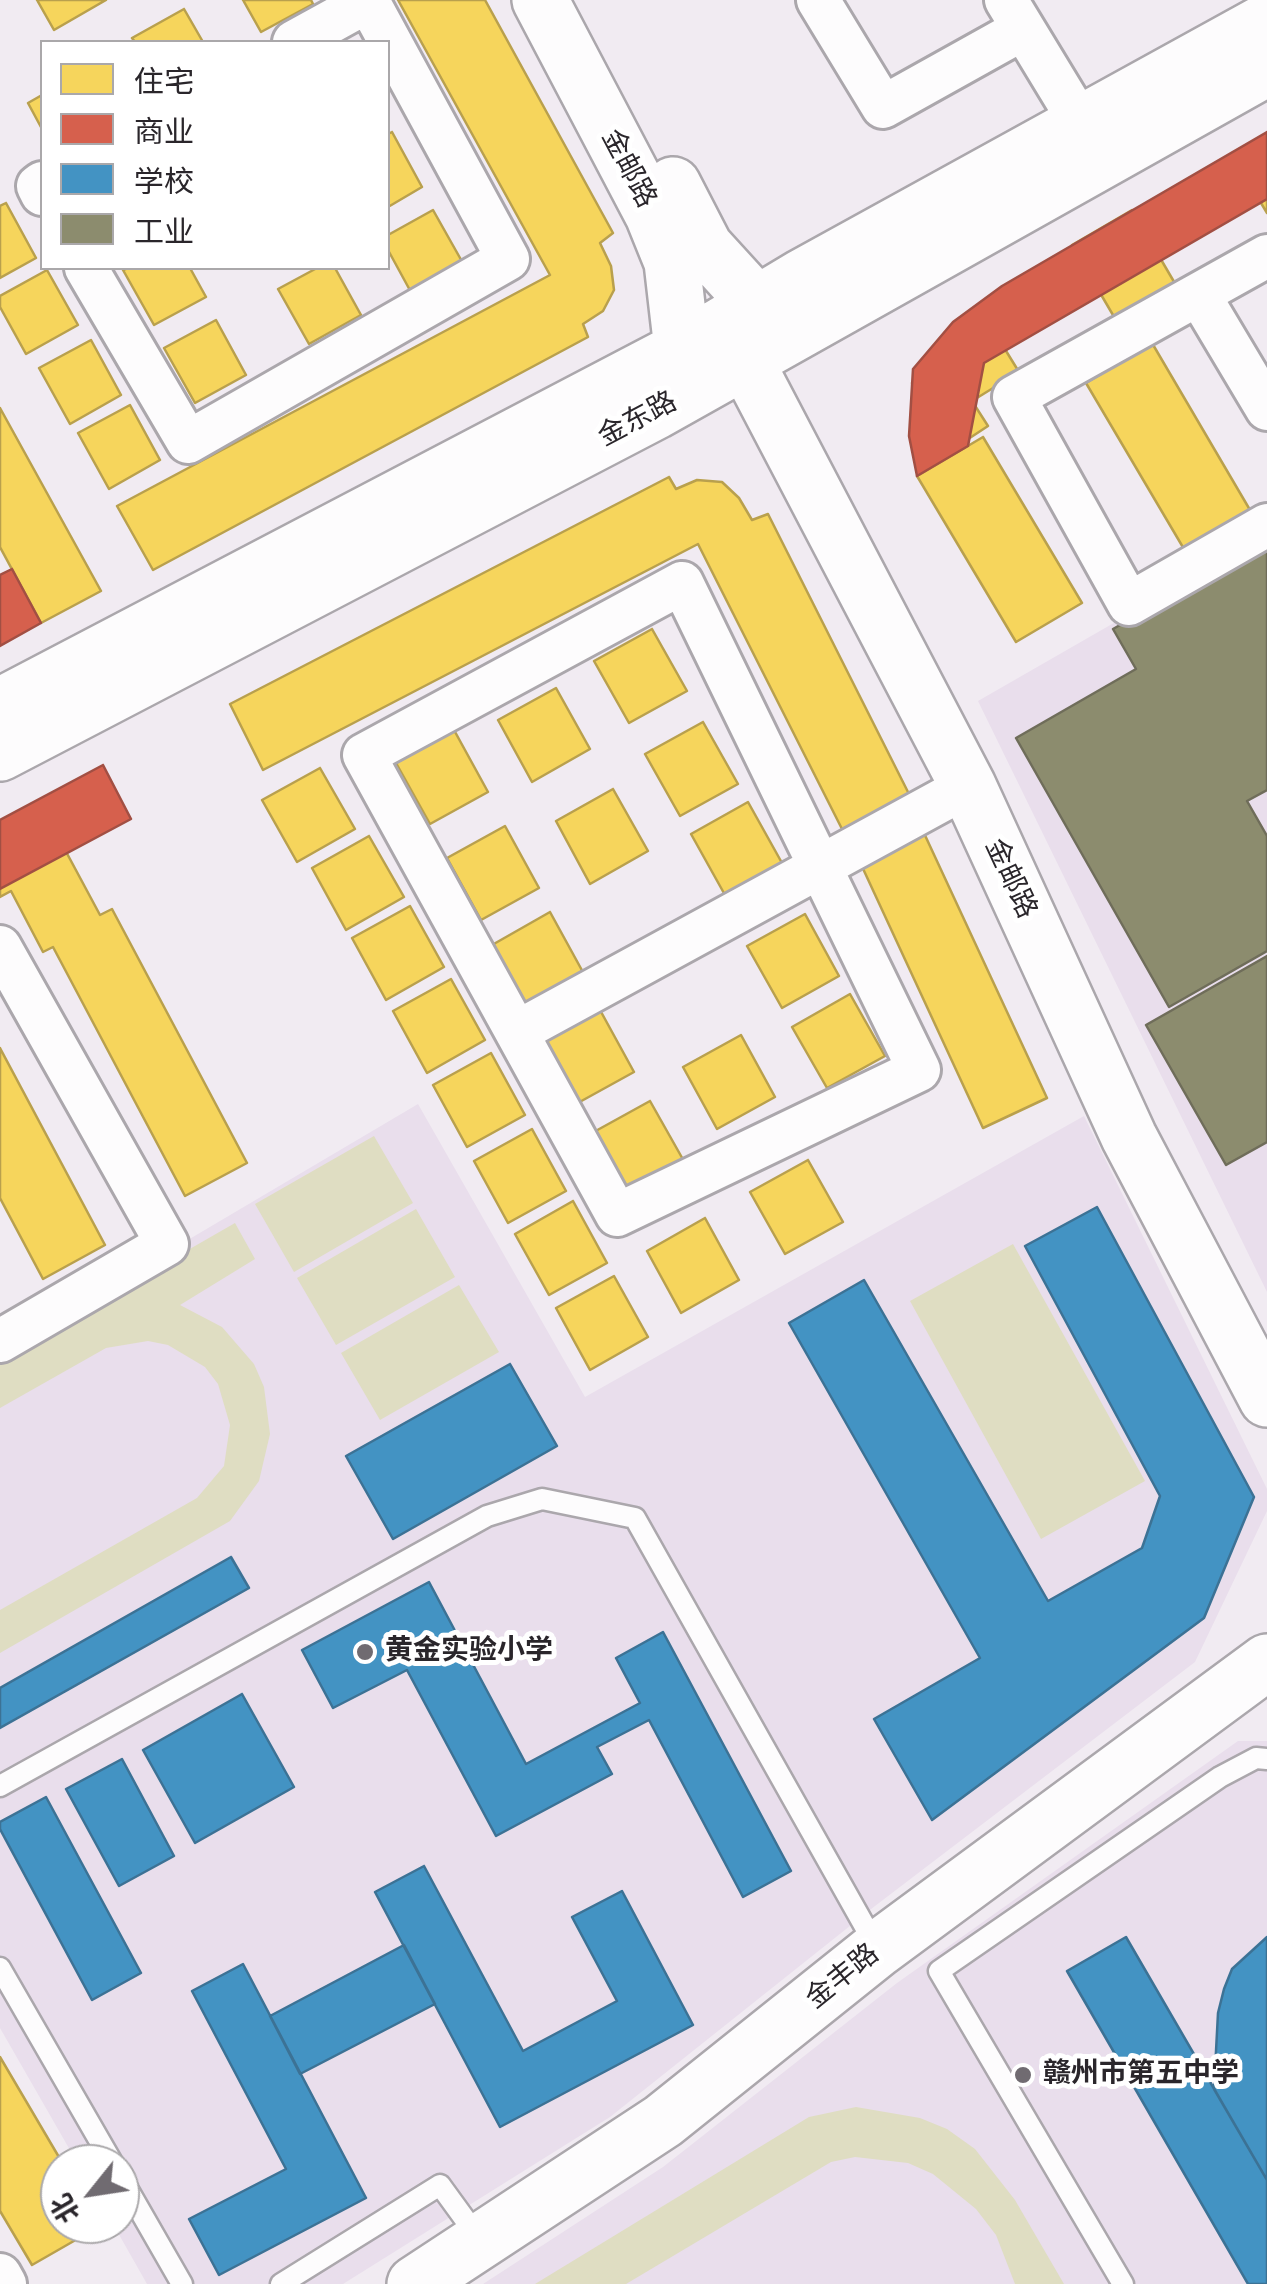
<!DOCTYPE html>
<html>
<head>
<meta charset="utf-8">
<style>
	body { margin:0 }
	#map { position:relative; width:1267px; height:2284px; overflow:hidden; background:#f1ebf2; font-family:"DM Sans","Noto Sans SC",sans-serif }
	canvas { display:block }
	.legend { position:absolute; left:40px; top:40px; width:350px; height:230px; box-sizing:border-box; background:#fff; border:2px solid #aaa8aa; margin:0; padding:12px 18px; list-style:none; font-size:30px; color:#2a262b }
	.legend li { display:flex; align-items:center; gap:20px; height:50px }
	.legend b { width:50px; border:2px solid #aaa8aa }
	.north { position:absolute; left:40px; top:2144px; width:100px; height:100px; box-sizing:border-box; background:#fff; border:2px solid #aaa8aa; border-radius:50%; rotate:240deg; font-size:28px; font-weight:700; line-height:40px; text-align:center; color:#2a262b }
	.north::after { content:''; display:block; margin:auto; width:35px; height:45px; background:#706b71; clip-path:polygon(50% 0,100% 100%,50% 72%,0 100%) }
</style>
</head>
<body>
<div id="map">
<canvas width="1267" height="2284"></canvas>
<ul class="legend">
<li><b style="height:28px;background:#f6d55c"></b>住宅</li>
<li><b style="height:28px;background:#d6604d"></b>商业</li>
<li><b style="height:28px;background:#4393c3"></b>学校</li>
<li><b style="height:28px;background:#8c8c6e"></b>工业</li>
</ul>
<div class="north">北</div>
</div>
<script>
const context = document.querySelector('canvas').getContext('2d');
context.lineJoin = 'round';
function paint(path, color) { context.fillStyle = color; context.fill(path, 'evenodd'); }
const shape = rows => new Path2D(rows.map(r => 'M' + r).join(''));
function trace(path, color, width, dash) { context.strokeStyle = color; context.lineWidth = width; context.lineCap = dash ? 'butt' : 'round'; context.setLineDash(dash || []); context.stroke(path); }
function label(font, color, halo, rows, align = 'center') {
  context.font = font + ' "DM Sans","Noto Sans SC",sans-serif'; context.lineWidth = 10; context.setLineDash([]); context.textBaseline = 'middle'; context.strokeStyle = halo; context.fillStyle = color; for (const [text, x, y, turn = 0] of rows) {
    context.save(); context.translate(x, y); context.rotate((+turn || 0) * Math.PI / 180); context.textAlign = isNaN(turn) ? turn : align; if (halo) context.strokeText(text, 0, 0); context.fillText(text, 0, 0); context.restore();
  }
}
paint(shape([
	[1267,535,1267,1292,978,701],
	[418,1104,585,1397,1084,1116,1267,1489,1267,1511,1195,1662,875,1906,610,2117,343,2284,147,2284,113,2224,120,2224,120,2164,78,2164,0,2028,0,1351],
	[1238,1741,1267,1741,1267,2284,483,2284,663,2167,897,1983]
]), '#e9deec');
paint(shape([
	[374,1136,413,1203,294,1272,255,1204],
	[416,1209,455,1277,336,1345,297,1278],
	[235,1223,255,1259,180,1305,222,1327,254,1364,264,1387,270,1434,259,1481,230,1521,0,1653,0,1610,197,1498,224,1466,230,1425,218,1384,205,1367,168,1345,148,1341,106,1348,0,1408,0,1358],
	[1013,1244,1145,1481,1041,1539,910,1301],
	[459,1285,499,1352,380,1420,341,1353],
	[856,2107,920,2118,947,2129,975,2149,1015,2200,1064,2284,1015,2284,996,2235,976,2209,933,2174,908,2163,855,2157,831,2162,626,2284,535,2284,809,2117]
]), '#dfddc2');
const homes = shape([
	[37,0,106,0,54,30,37,0],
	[243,0,311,0,313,4,261,32,243,0],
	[398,0,485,0,613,233,600,243,611,266,614,290,603,311,583,324,588,337,153,570,117,506,550,275,398,0],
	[184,9,203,42,135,42,132,38,184,9],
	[42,95,42,129,28,103,42,95],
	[392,132,422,187,388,207,388,134,392,132],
	[1267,136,1267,213,1233,156,1267,136],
	[6,203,36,258,0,278,0,206,6,203],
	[433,210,464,265,412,294,388,250,388,235,433,210],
	[1132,210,1180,292,1120,327,1072,245,1132,210],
	[128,268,190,268,206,297,154,325,123,270,128,268],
	[317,268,335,268,361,315,309,344,278,289,317,268],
	[47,270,78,325,26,354,0,307,0,296,47,270],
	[216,320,246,375,195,403,164,348,216,320],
	[995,333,1019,372,972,401,988,426,953,449,912,383,995,333],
	[91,340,121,395,70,424,39,368,91,340],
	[1152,343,1250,510,1184,549,1086,383,1152,343],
	[130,405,160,460,109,489,78,433,130,405],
	[0,408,101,591,41,623,0,547,0,408],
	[983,437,1082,603,1016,642,917,476,983,437],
	[669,477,676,489,697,480,722,482,739,498,752,520,768,514,910,796,842,829,698,544,263,770,230,704,669,477],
	[652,629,687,691,629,723,594,661,652,629],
	[556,688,590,749,532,782,498,720,556,688],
	[703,722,738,784,680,816,645,754,703,722],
	[454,730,488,792,430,824,396,763,454,730],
	[320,768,355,829,297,862,262,800,320,768],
	[613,789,648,851,590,884,556,821,613,789],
	[748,802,782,863,725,895,691,834,748,802],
	[41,805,100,915,112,909,247,1163,185,1196,53,947,43,952,11,891,0,897,0,827,41,805],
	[505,826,539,888,481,920,447,858,505,826],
	[923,831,1047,1098,983,1128,859,860,923,831],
	[369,836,404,897,346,930,312,868,369,836],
	[410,906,444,967,386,1000,352,938,410,906],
	[550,912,584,974,526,1006,492,945,550,912],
	[805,914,839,976,782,1008,747,946,805,914],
	[451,979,485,1040,427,1073,393,1011,451,979],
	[850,994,885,1056,827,1088,792,1027,850,994],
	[600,1010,634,1072,576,1104,542,1042,600,1010],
	[741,1035,775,1097,717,1129,683,1067,741,1035],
	[0,1048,105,1245,43,1279,0,1198,0,1048],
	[491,1053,525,1115,467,1147,433,1085,491,1053],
	[650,1101,685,1163,627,1195,592,1133,650,1101],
	[532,1129,566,1191,508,1223,474,1161,532,1129],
	[808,1160,843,1222,785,1254,750,1192,808,1160],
	[573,1201,607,1263,549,1295,515,1234,573,1201],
	[705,1218,739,1280,681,1313,647,1251,705,1218],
	[614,1276,648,1337,590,1370,556,1308,614,1276],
	[0,2057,63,2164,60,2224,100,2226,32,2265,0,2211,0,2057]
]);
paint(homes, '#f6d55c');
trace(homes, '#b9a04d', 2.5);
const shops = shape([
	[1267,132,1267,199,984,363,968,446,917,476,909,436,913,369,953,322,1002,286,1267,132],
	[12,569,41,623,0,646,0,575,12,569],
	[103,765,131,819,0,889,0,820,103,765]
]);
paint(shops, '#d6604d');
trace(shops, '#a24f43', 2.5);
const schools = shape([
	[1097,1207,1254,1497,1204,1618,932,1820,874,1719,980,1658,789,1323,864,1280,1048,1601,1142,1548,1160,1496,1025,1246,1097,1207],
	[510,1364,557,1446,393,1539,346,1456,510,1364],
	[231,1557,249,1588,0,1728,0,1688,231,1557],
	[429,1582,526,1764,640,1703,616,1658,663,1632,791,1871,743,1897,649,1720,597,1747,612,1774,496,1836,407,1670,333,1708,302,1650,429,1582],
	[242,1694,294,1787,195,1843,143,1750,242,1694],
	[122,1759,174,1856,119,1886,66,1789,122,1759],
	[46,1797,141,1973,92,2000,0,1829,0,1822,46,1797],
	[424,1866,523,2051,617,2001,572,1917,622,1891,693,2025,500,2127,375,1892,424,1866],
	[1126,1937,1267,2180,1267,2284,1248,2284,1067,1971,1126,1937],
	[1267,1937,1267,2180,1214,2089,1218,2013,1224,1989,1232,1969,1267,1937],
	[404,1945,435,2004,300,2074,270,2016,404,1945],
	[243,1964,366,2198,219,2275,189,2219,286,2169,192,1991,243,1964]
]);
paint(schools, '#4393c3');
trace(schools, '#3c7295', 2.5);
const industry = shape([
	[1267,541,1267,790,1247,801,1267,836,1267,951,1169,1007,1016,738,1136,669,1113,629,1267,541],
	[1267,956,1267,1142,1226,1165,1146,1025,1267,956]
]);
paint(industry, '#8c8c6e');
trace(industry, '#6f6d5a', 2.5);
const lane = shape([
	[0,1786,487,1516,542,1499,635,1518,877,1948],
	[0,1968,113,2164],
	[120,2176,182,2284],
	[281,2284,440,2185,480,2240],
	[1123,2284,939,1971,1220,1777,1256,1758,1267,1759]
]);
const street = shape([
	[818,0,883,107,1023,29],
	[1006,0,1080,122],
	[294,42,370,0],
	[42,183,38,186,42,194],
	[1267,256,1014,397,1129,604,1267,525],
	[86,268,188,442,508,259,368,1],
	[1199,295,1267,409],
	[682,583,919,1070,617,1215,364,755,682,583],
	[0,947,167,1244,0,1341],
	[517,1032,968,786],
	[0,2275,5,2284]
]);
const secondary = shape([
	[540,0,653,215,672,262,682,349],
	[673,185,705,247,757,304],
	[746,362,968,786,1129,1137,1267,1399],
	[0,706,682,349,802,277,1267,21],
	[0,753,656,411,1267,68],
	[415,2284,663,2121,878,1949,1267,1662]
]);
trace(lane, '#aba7ac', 25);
trace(street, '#aba7ac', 48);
trace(secondary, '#aba7ac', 60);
trace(lane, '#fdfcfd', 20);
trace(street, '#fdfcfd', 42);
trace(secondary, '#fdfcfd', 55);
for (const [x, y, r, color] of [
	[365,1652,10,"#706b71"],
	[1023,2075,10,"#706b71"]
]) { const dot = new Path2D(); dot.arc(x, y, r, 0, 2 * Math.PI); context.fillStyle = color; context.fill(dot); trace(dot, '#fff', 4); }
label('28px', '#2a262b', '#fff', [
	["金邮路",628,169,62],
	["金东路",638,420,-28],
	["金邮路",1010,879,65],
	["金丰路",843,1977,-39]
]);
label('bold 28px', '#2a262b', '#fff', [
	["黄金实验小学",385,1652],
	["赣州市第五中学",1043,2075]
], 'left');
</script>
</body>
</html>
